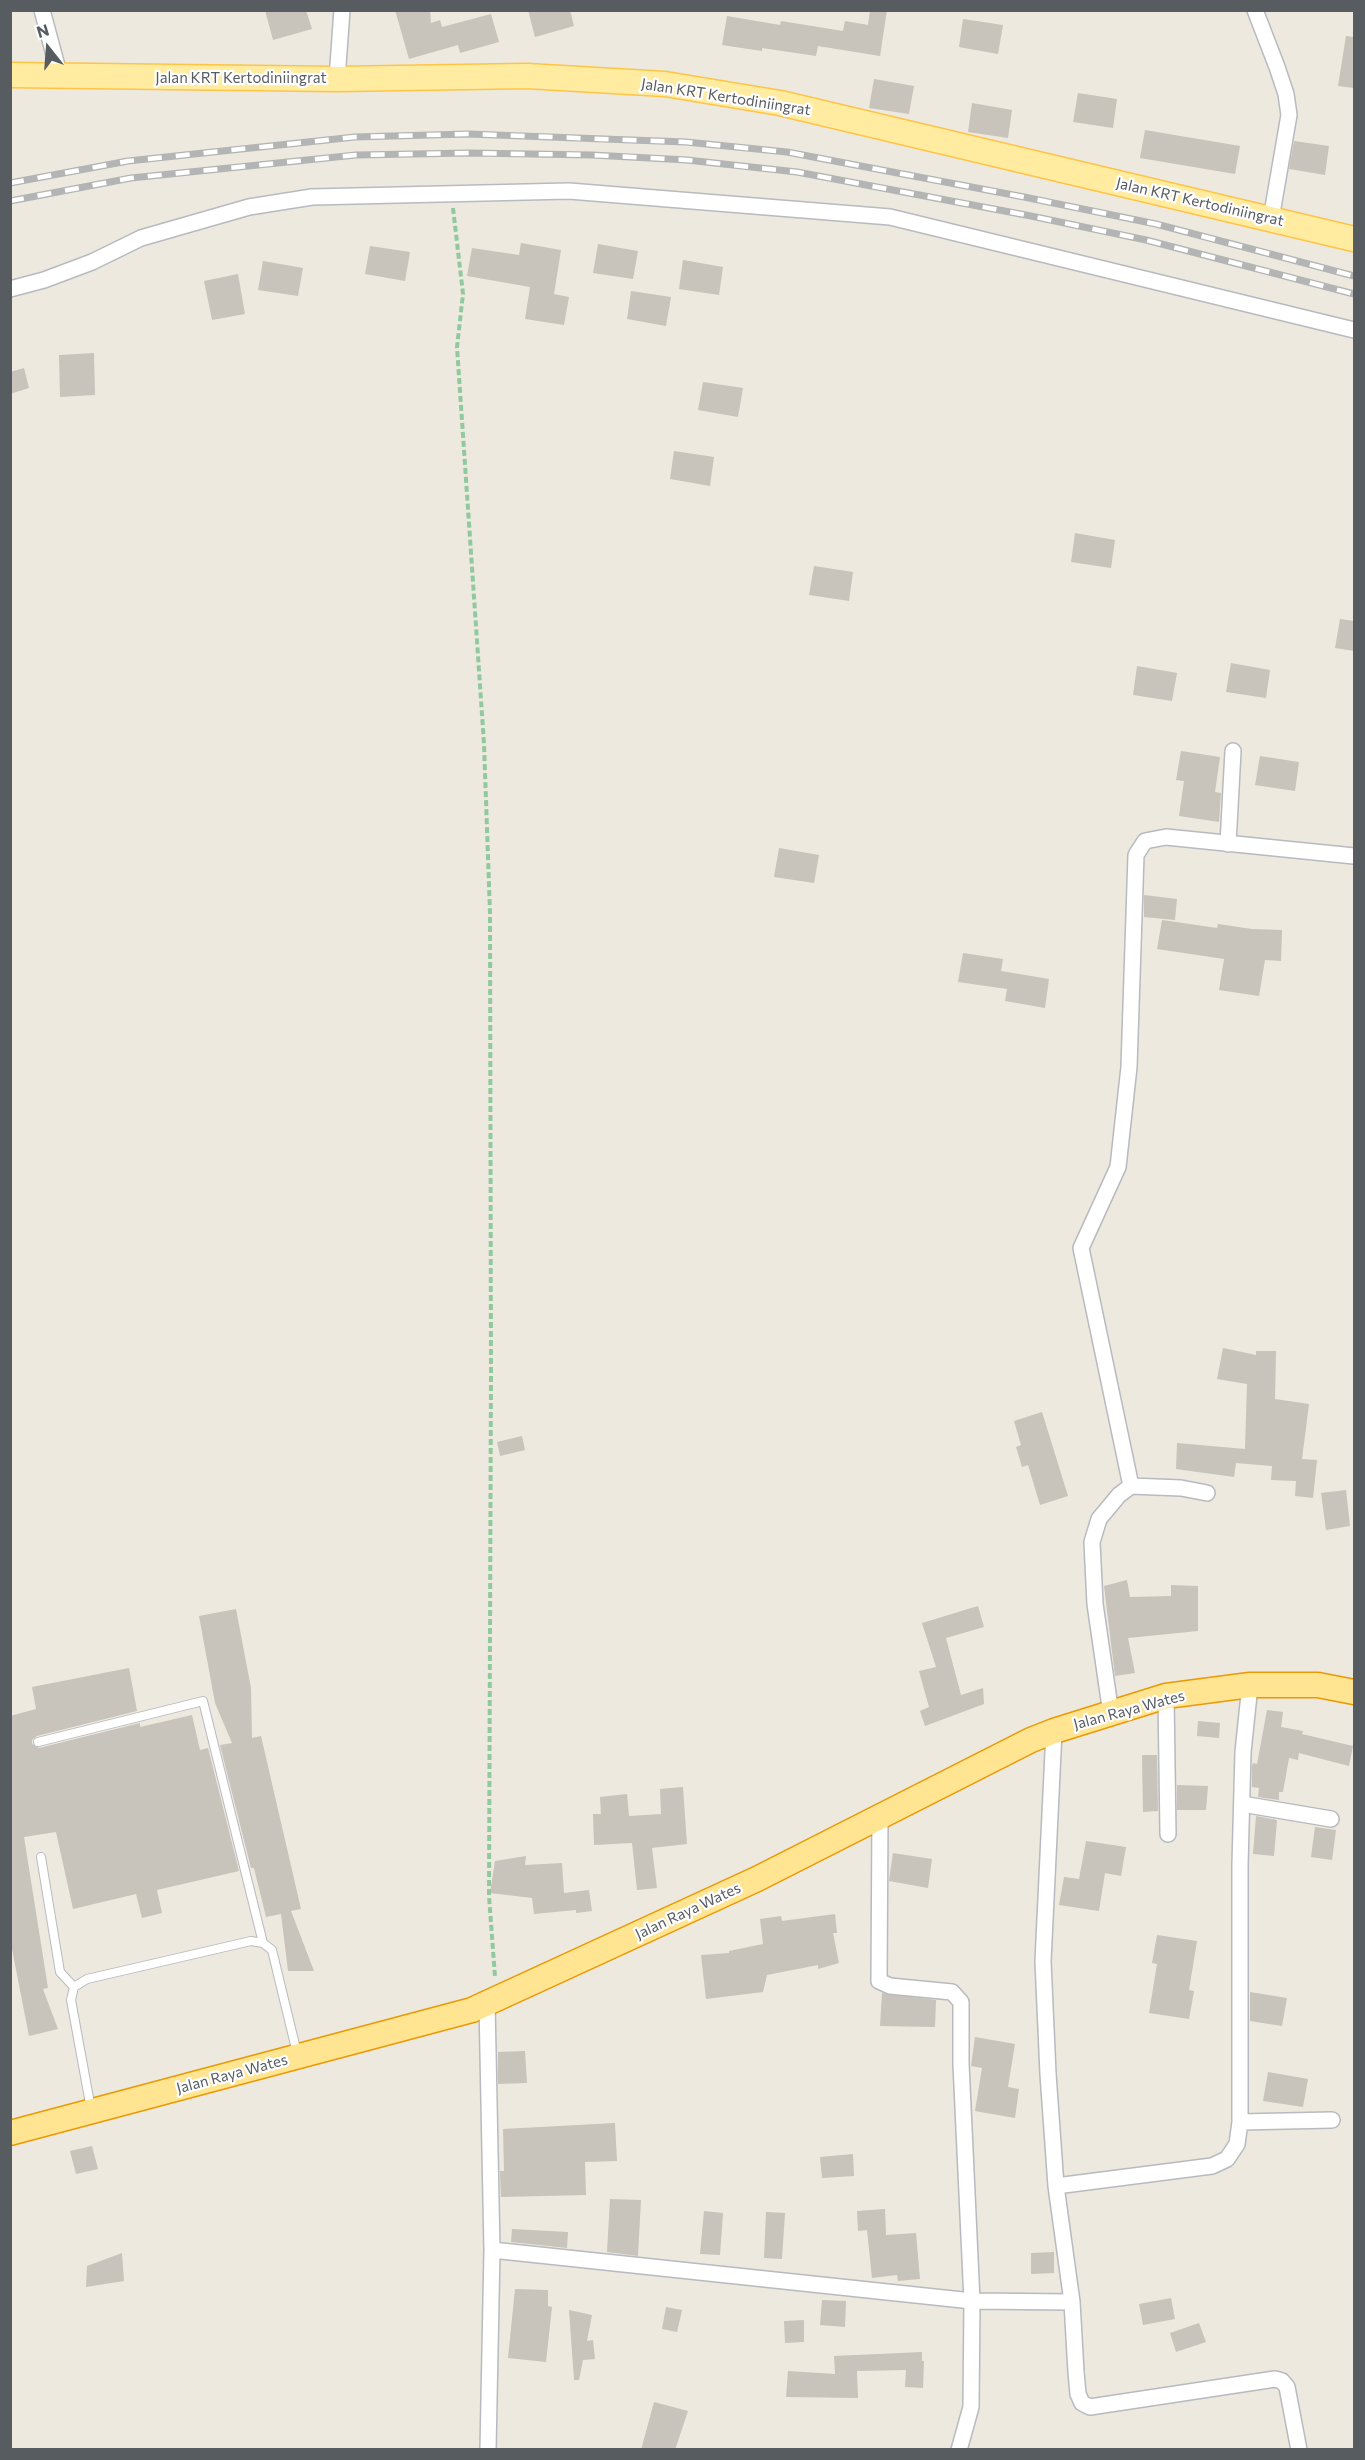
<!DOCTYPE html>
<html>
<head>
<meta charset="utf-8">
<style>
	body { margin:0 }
	#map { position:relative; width:1365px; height:2460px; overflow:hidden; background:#ede9de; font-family:Commissioner,sans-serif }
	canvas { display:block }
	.frame { position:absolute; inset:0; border:12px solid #575c61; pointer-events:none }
	.north { position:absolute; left:18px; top:18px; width:60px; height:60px; -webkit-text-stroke:4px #fff; paint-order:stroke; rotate:343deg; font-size:16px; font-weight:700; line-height:24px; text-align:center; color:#575c61 }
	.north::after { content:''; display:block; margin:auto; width:21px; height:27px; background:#575c61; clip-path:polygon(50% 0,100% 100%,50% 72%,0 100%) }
</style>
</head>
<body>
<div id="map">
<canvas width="1365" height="2460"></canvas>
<div class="frame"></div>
<div class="north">N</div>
</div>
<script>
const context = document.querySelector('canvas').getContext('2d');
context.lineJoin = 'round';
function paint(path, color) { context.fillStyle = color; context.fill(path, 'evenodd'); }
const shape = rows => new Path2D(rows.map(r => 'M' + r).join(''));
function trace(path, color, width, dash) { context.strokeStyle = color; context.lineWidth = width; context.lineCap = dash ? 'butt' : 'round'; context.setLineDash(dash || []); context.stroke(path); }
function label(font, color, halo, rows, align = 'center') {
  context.font = font + ' Commissioner,sans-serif'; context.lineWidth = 4.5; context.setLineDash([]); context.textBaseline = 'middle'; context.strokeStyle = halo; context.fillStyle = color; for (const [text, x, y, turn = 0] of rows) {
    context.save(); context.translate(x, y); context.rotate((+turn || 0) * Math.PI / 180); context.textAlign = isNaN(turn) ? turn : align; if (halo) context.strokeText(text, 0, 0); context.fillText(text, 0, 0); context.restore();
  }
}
paint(shape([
	[265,10,306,10,312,29,273,40],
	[395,10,430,10,431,23,440,20,442,27,491,14,499,42,460,53,458,45,409,59],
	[528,10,570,10,574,26,535,37],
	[870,10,887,10,880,56,818,46,816,56,762,48,762,51,722,45,727,16,780,25,781,21,843,31,845,21,868,25],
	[963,19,1003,25,998,54,959,47],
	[1346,36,1354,37,1354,88,1338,86],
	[874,79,914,86,909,114,869,108],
	[1078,93,1117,99,1113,128,1073,122],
	[972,103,1012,110,1008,138,968,132],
	[1145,130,1240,146,1235,174,1140,158],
	[1294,141,1329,146,1325,175,1289,169],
	[521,243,561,250,554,294,569,297,564,325,525,319,530,287,467,276,472,248,519,255],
	[598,244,638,251,633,279,593,273],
	[370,246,410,252,405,281,365,274],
	[683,260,723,267,719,295,679,289],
	[263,261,303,268,298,296,258,290],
	[238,274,245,314,212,320,204,281],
	[631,291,671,297,666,326,627,319],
	[94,353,95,395,60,397,59,355],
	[24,368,29,388,10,394,10,372],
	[703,382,743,388,738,417,698,410],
	[674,451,714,457,710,486,670,479],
	[1075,533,1115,540,1111,568,1071,562],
	[814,566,853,572,849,601,809,595],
	[1340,619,1354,621,1354,651,1335,648],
	[1231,663,1270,670,1266,698,1226,692],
	[1137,666,1177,673,1172,701,1133,695],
	[1181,751,1220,757,1215,792,1221,793,1219,822,1179,816,1184,781,1176,780],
	[1260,756,1299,762,1295,791,1255,785],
	[779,848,819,855,814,883,774,877],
	[1144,895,1177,899,1175,920,1144,917],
	[1162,920,1217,928,1218,924,1252,929,1282,930,1281,961,1265,960,1259,996,1219,990,1224,959,1157,949],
	[963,953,1003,959,1001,971,1049,979,1045,1008,1005,1001,1007,989,958,982],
	[1223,1348,1256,1355,1256,1351,1276,1351,1275,1399,1309,1404,1302,1459,1317,1460,1313,1498,1295,1496,1296,1481,1271,1480,1272,1466,1236,1463,1234,1477,1176,1469,1177,1443,1245,1449,1247,1384,1217,1379],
	[1042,1412,1068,1496,1040,1505,1028,1465,1022,1467,1016,1447,1021,1445,1014,1421],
	[522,1436,525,1450,500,1456,497,1442],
	[1346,1490,1350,1526,1326,1530,1321,1493],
	[1127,1580,1130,1597,1171,1596,1171,1585,1198,1586,1198,1631,1128,1638,1135,1673,1115,1676,1104,1586],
	[978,1606,984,1627,946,1638,961,1695,983,1688,984,1704,925,1726,920,1711,929,1707,919,1671,936,1667,922,1623],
	[236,1609,251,1688,252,1738,261,1736,301,1909,291,1911,314,1971,288,1971,281,1914,266,1917,254,1868,251,1868,220,1745,232,1743,215,1703,199,1616],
	[129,1668,137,1711,37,1736,32,1740,32,1744,39,1748,140,1723,140,1727,192,1715,200,1750,208,1748,239,1871,157,1890,162,1913,142,1918,136,1894,73,1909,56,1832,24,1837,48,1988,43,1989,58,2029,29,2036,10,1939,10,1716,36,1709,32,1687],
	[1267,1710,1283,1712,1281,1727,1303,1731,1302,1734,1353,1746,1349,1766,1299,1753,1298,1760,1289,1758,1283,1792,1279,1792,1279,1800,1258,1797,1259,1788,1252,1787,1252,1766,1253,1763,1257,1764],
	[1198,1721,1220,1723,1219,1738,1197,1736],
	[1142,1755,1157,1755,1158,1811,1143,1812],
	[1177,1785,1208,1786,1206,1810,1177,1810],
	[683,1787,687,1844,652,1848,657,1888,637,1890,632,1843,594,1845,593,1814,601,1814,600,1797,627,1794,629,1816,661,1814,660,1789],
	[1256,1816,1277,1820,1274,1856,1253,1854],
	[1315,1827,1336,1830,1332,1860,1311,1857],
	[1086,1841,1126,1847,1121,1876,1105,1873,1099,1911,1059,1905,1064,1877,1079,1879],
	[893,1853,932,1859,928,1888,889,1881],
	[526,1856,525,1865,562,1863,564,1893,589,1890,592,1911,576,1913,576,1910,534,1914,532,1898,490,1893,495,1861],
	[835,1914,837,1933,833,1933,839,1963,818,1969,818,1965,767,1975,763,1992,706,1999,701,1955,729,1953,729,1951,763,1944,760,1919,781,1916,782,1921],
	[1157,1935,1197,1941,1189,1990,1194,1991,1189,2019,1149,2013,1157,1964,1152,1963],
	[1250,1992,1287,1998,1282,2026,1250,2021],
	[882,1993,936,2000,935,2027,880,2026],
	[975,2037,1015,2044,1008,2087,1019,2089,1015,2118,975,2111,982,2068,971,2066],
	[525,2051,527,2083,498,2084,498,2052],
	[1268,2072,1308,2079,1303,2107,1263,2101],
	[615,2123,617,2161,585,2162,586,2195,501,2197,500,2171,504,2171,503,2129],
	[92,2146,98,2169,76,2174,70,2151],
	[853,2154,854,2176,822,2178,820,2157],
	[610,2199,641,2200,638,2256,607,2252],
	[885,2209,886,2235,916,2233,920,2279,898,2281,897,2275,872,2278,867,2230,858,2231,857,2211],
	[704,2211,723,2213,720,2255,700,2254],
	[766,2212,785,2213,782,2259,764,2258],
	[512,2229,568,2232,567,2248,511,2242],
	[1054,2252,1054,2273,1031,2274,1031,2253],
	[122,2253,124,2281,86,2287,87,2266],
	[515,2289,548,2290,548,2306,552,2307,546,2362,508,2358],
	[1171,2298,1175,2319,1143,2325,1139,2304],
	[822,2300,846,2301,845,2327,820,2325],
	[666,2307,682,2310,677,2332,662,2329],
	[569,2310,592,2315,587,2341,593,2340,595,2359,583,2360,579,2380,574,2380],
	[804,2320,804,2342,785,2343,784,2321],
	[1199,2323,1206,2342,1176,2352,1170,2333],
	[922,2352,922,2361,924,2361,923,2388,905,2387,906,2370,857,2371,858,2398,786,2397,788,2371,835,2374,834,2356],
	[654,2402,688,2411,675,2450,641,2450]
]), '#c8c3bb');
const service = shape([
	[38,1742,203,1701,263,1943],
	[41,1857,60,1972,74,1987],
	[91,2109,71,2000,74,1987,87,1979,251,1941,263,1943,272,1950,297,2053]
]);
const minor = shape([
	[42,10,60,77],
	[1255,10,1277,67,1286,94,1289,115,1271,219],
	[337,79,342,10],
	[10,289,44,280,92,262,141,238,249,207,312,197,569,191,890,217,1354,330],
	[1228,844,1233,751],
	[1131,1486,1081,1248,1118,1167,1129,1067,1136,855,1145,841,1166,837,1354,856],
	[1166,1696,1168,1834],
	[1111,1714,1095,1604,1092,1542,1099,1519,1119,1495,1131,1486,1181,1488,1207,1493],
	[1054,1731,1043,1961,1048,2074,1056,2186,1072,2302],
	[1242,1804,1331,1819],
	[880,1816,879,1981,890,1986,952,1992,961,2002,961,2064,972,2301,971,2407,959,2450],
	[487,2003,492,2250,488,2450],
	[1240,2122,1332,2120],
	[1056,2186,1212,2166,1227,2159,1237,2144,1240,2122,1240,1865,1243,1752,1250,1685],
	[492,2250,972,2301,1072,2302,1076,2372,1078,2394,1082,2403,1090,2407,1275,2379,1282,2381,1287,2387,1299,2450]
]);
const primary = shape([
	[10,75,337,79,527,76,665,84,780,103,1354,239]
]);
const trunk = shape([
	[10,2133,472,2010,757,1879,1031,1740,1054,1731,1166,1696,1250,1685,1318,1685,1354,1692]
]);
trace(service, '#b7babf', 10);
trace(minor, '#b7babf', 18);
trace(primary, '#ffc445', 27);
trace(trunk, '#eb9900', 27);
trace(shape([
	[453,208,463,294,457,347,484,744,490,913,491,1372,489,1896,495,1977]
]), '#90c99e', 4, [6, 3]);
trace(service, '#fff', 8);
trace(minor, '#fff', 15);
trace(primary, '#ffeca1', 24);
trace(trunk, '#ffe492', 24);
const rail = shape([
	[10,183,128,161,355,137,468,134,686,142,787,152,1024,197,1156,224,1354,276],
	[10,201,131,178,356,155,470,153,592,155,687,160,797,172,1031,216,1146,240,1354,294]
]);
trace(rail, '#b3b4b4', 7);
trace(rail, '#fff', 4.5, [14]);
label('15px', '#575c61', '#fff', [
	["Jalan KRT Kertodiniingrat",241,78],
	["Jalan KRT Kertodiniingrat",726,97,9],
	["Jalan KRT Kertodiniingrat",1200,202,13],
	["Jalan Raya Wates",1129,1710,-15],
	["Jalan Raya Wates",688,1911,-25],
	["Jalan Raya Wates",232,2074,-15]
]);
</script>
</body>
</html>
